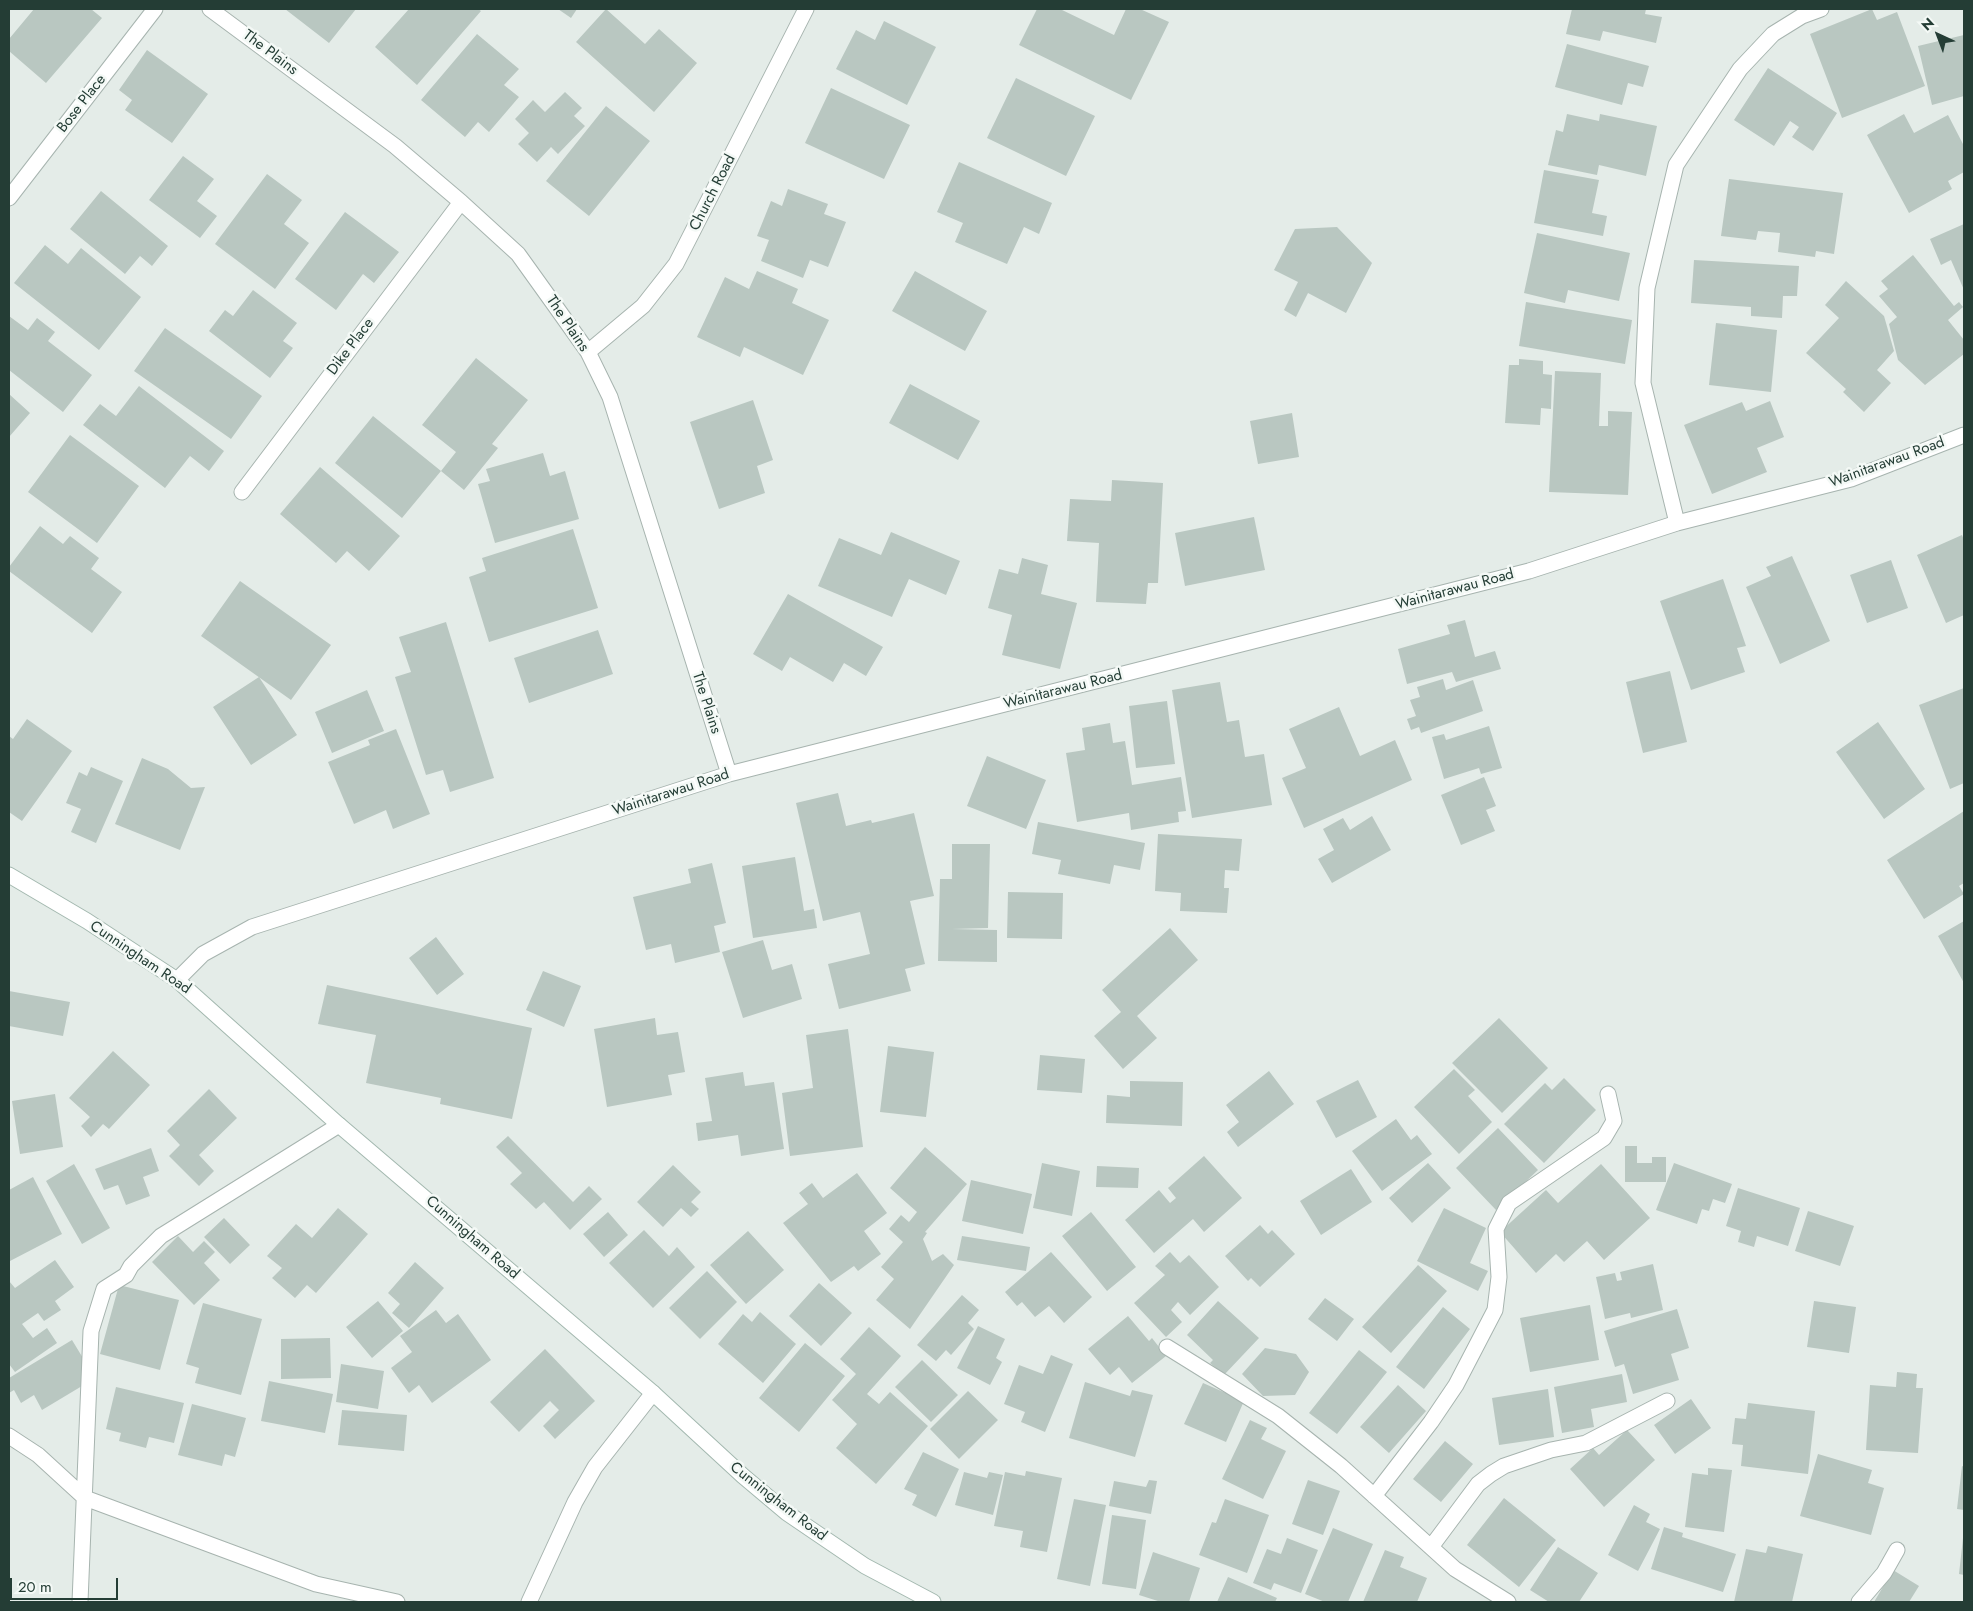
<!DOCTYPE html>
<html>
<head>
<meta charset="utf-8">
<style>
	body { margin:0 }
	#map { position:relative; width:1973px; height:1611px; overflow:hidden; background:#e4ece8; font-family:Jost,sans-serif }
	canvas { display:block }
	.frame { position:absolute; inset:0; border:10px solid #243d35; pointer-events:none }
	.north { position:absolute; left:1913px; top:10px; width:50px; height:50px; -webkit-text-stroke:4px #f4f9f6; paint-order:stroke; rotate:317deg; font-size:14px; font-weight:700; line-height:20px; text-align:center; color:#243d35 }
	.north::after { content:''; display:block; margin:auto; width:18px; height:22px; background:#243d35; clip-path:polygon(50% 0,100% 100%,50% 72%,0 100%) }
	.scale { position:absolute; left:10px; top:1578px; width:108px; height:22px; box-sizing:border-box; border:2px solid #243d35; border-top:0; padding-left:6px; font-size:15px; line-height:18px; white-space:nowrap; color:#243d35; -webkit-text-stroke:4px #f4f9f6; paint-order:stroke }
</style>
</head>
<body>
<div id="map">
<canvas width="1973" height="1611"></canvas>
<div class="frame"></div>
<div class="north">N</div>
<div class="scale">20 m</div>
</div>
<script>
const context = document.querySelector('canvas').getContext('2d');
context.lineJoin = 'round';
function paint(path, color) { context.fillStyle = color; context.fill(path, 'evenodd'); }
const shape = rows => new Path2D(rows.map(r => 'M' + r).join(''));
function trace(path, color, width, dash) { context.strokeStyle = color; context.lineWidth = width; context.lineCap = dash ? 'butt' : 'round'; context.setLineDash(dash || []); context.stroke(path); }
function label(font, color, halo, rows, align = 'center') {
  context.font = font + ' Jost,sans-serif'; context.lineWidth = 5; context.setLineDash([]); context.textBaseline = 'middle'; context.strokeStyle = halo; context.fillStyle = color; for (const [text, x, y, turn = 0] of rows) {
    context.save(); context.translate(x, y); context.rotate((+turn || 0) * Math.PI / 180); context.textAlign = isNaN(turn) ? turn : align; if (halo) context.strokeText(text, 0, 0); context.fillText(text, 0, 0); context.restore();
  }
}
paint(shape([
	[34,9,91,9,102,18,46,83,9,51,9,39],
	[285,9,356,9,329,43],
	[409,9,478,9,481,11,417,85,375,47],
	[558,9,577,9,571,18],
	[606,9,645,44,659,29,697,63,654,112,576,42],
	[1037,9,1060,9,1114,35,1126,9,1140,9,1169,22,1131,100,1019,45],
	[1572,9,1646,9,1645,14,1662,17,1656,43,1603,31,1600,41,1566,34],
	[1872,9,1877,20,1897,12,1925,86,1842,118,1810,34],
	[884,21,936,47,907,105,836,69,856,30,875,40],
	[477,34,519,69,504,85,519,97,489,132,478,122,465,137,421,100],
	[1964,35,1964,96,1932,105,1918,46],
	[1567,44,1649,66,1643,87,1628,83,1622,105,1555,87],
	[147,50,208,94,172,143,125,110,132,100,119,90],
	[1768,68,1837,113,1813,151,1792,137,1799,127,1790,121,1774,146,1734,120],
	[1016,78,1095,116,1066,176,987,138],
	[831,88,910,125,884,179,805,143],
	[565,92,582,108,574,116,585,126,558,154,551,147,537,162,518,144,529,133,515,119,533,100,545,112],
	[606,106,650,141,589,216,546,181],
	[1567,114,1599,121,1600,114,1657,126,1646,176,1599,165,1597,175,1548,165,1556,130,1563,132],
	[1904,114,1914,133,1948,115,1964,146,1964,172,1948,181,1952,189,1909,213,1867,135],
	[183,156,214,179,197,201,217,216,200,238,149,200],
	[959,162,1052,203,1039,234,1024,227,1007,264,955,242,963,223,937,212],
	[1544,170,1599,180,1592,213,1607,216,1603,236,1534,223],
	[267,174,302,200,284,224,309,243,275,289,215,244],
	[1729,179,1843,193,1834,254,1816,251,1815,257,1778,252,1780,233,1758,231,1756,240,1721,236],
	[788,189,828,204,824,214,846,222,828,267,810,260,803,278,761,261,769,240,757,236,771,201,782,206],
	[101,191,168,246,152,266,140,256,125,274,70,229],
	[345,212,399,252,374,283,363,274,336,310,295,279],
	[1964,224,1964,290,1951,260,1941,265,1930,239],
	[1337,227,1372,263,1346,313,1308,293,1296,317,1284,310,1298,282,1274,270,1295,229],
	[1537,233,1630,253,1619,301,1568,290,1565,303,1524,293],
	[45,245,68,264,81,248,141,297,99,350,14,283],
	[1913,255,1954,306,1959,302,1963,307,1948,320,1964,340,1964,354,1925,385,1898,360,1889,324,1897,317,1879,296,1888,289,1881,281],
	[1694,260,1799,266,1797,296,1783,296,1782,318,1751,316,1751,307,1691,303],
	[757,271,798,289,792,303,829,320,803,375,744,347,740,357,697,337,725,277,749,289],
	[915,271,987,311,965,351,892,311],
	[1846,281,1884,316,1894,351,1877,370,1891,383,1864,412,1843,392,1846,389,1806,353,1839,318,1825,305],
	[253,290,297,323,283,341,293,348,270,378,209,331,225,310,233,316],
	[1526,302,1632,320,1625,364,1519,346],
	[9,316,28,330,37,318,55,332,48,341,92,375,63,412,9,370],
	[1716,323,1777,330,1771,392,1709,385],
	[165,328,262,396,231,439,134,371],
	[476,358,528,400,492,444,498,448,464,490,441,471,456,452,422,425],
	[1519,359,1543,361,1543,374,1552,375,1551,409,1541,408,1540,425,1505,423,1509,365,1519,365],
	[1555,371,1601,373,1599,426,1608,426,1608,411,1632,412,1628,495,1549,492],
	[910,384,980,421,958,460,889,423],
	[139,386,224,451,209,471,190,456,165,488,83,425,100,404,116,416],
	[9,394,30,413,9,437],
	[753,400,773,460,757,466,765,493,719,509,690,422],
	[1770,401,1784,437,1757,448,1767,472,1712,494,1684,425,1742,402,1746,411],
	[1292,413,1299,457,1258,464,1250,421],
	[373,416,441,471,402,518,335,463],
	[70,435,139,486,97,543,28,492],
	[543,453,550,476,565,471,579,519,495,543,478,484,490,481,486,469],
	[320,467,400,536,369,571,347,551,336,563,280,514],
	[1112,480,1163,483,1158,583,1148,583,1146,604,1096,602,1099,543,1067,541,1070,499,1111,501],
	[1254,517,1265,570,1185,586,1175,533],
	[40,526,63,544,70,536,99,558,91,569,122,592,92,633,9,571,9,567],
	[573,529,598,608,489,642,469,577,486,571,482,558],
	[891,532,960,561,946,595,909,579,892,617,818,586,839,538,881,555],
	[1962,535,1964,540,1964,615,1946,623,1917,555],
	[1792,556,1830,641,1780,664,1746,587,1771,576,1766,567],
	[1022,558,1048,565,1041,594,1077,603,1060,669,1002,655,1012,615,988,608,999,569,1018,574],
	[1891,560,1908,608,1867,623,1850,575],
	[1723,579,1746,646,1737,648,1745,672,1691,690,1660,601],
	[240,581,331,645,291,700,201,636],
	[788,594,883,647,866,676,844,663,833,682,790,657,782,671,753,654],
	[1465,620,1475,657,1495,651,1501,669,1456,682,1452,672,1407,684,1398,649,1450,634,1447,625],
	[446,622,494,778,450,792,443,770,426,775,395,677,411,672,399,637],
	[598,630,613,674,529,703,514,658],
	[1670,671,1687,742,1643,753,1626,682],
	[259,677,297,735,251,765,213,707],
	[1443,679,1446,690,1473,680,1483,711,1421,733,1419,727,1411,730,1407,719,1416,716,1410,700,1420,697,1417,687],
	[1220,682,1227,722,1239,720,1245,757,1264,754,1272,805,1192,818,1172,690],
	[1964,688,1964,783,1950,789,1919,705],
	[367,690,384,731,332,753,315,712],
	[1167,701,1175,764,1136,768,1129,706],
	[1339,707,1360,756,1395,740,1412,780,1304,828,1282,778,1306,768,1289,729],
	[27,719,72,751,22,821,9,812,9,736,13,739],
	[1878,722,1925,789,1884,819,1836,752],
	[1110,723,1113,743,1125,741,1132,785,1181,777,1186,811,1178,812,1179,822,1131,830,1129,813,1077,822,1066,753,1085,750,1082,728],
	[1489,726,1502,768,1481,774,1479,768,1444,779,1432,737,1444,734,1446,740],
	[396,729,430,814,393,829,386,810,354,824,328,762,370,745,368,740],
	[987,756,1046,780,1026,829,967,806],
	[142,758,168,769,191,788,205,787,180,850,115,824],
	[91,767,123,781,96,843,71,832,81,809,66,803,79,772,87,776],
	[1484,777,1496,806,1486,810,1495,831,1461,845,1441,795],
	[838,793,846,826,871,820,872,823,914,813,934,896,910,901,925,964,905,969,911,991,839,1009,828,964,870,954,860,912,823,921,796,803],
	[1964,811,1964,883,1959,886,1964,894,1924,919,1887,860],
	[1372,816,1391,850,1332,883,1318,859,1334,850,1323,829,1343,818,1350,830],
	[1038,822,1145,843,1140,870,1114,865,1110,884,1058,874,1061,860,1032,854],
	[1158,834,1242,839,1239,871,1225,870,1224,888,1229,888,1227,913,1180,911,1181,893,1155,891],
	[952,844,990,844,988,928,952,929,997,930,997,962,938,961,940,879,952,879],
	[795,857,804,911,814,909,817,928,753,938,742,866],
	[712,863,726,923,714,926,720,952,675,963,671,944,646,950,633,897,691,883,688,869],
	[1008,892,1063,893,1062,939,1007,938],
	[1964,921,1964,983,1938,936],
	[1170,928,1198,960,1137,1016,1157,1038,1123,1069,1094,1036,1121,1012,1102,990],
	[436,937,464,974,437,995,409,958],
	[763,940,772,970,792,964,802,999,743,1018,722,952],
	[543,971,581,986,564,1027,526,1010],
	[327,985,532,1028,512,1119,440,1104,441,1098,366,1083,376,1035,318,1024],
	[9,991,70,1002,63,1036,9,1026],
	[655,1018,657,1035,678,1032,685,1072,668,1075,672,1095,607,1107,594,1029],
	[1499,1018,1548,1068,1502,1113,1452,1063],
	[848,1029,863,1147,790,1156,782,1093,813,1088,806,1035],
	[888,1046,934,1052,926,1117,880,1112],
	[113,1051,150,1085,109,1129,103,1124,91,1137,81,1126,90,1117,69,1098],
	[1040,1055,1085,1059,1082,1093,1037,1090],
	[1454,1069,1475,1090,1468,1096,1492,1122,1459,1154,1414,1107],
	[1269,1071,1294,1104,1238,1147,1227,1132,1239,1122,1226,1105],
	[743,1072,745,1086,774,1082,784,1149,741,1156,738,1135,698,1141,696,1123,712,1121,705,1078],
	[1564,1078,1596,1110,1544,1163,1504,1124,1545,1083,1552,1090],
	[1358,1080,1377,1117,1336,1138,1316,1101],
	[1130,1081,1183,1082,1182,1126,1106,1123,1107,1095,1130,1097],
	[209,1089,237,1118,199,1155,214,1171,199,1186,169,1156,180,1145,167,1131],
	[55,1094,63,1147,20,1154,12,1101],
	[1396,1119,1411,1140,1417,1135,1432,1154,1382,1191,1352,1151],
	[1498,1128,1538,1170,1496,1210,1456,1168],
	[508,1136,573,1202,589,1186,602,1199,570,1230,544,1202,536,1209,510,1184,522,1173,496,1147],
	[1625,1146,1637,1146,1637,1163,1652,1163,1652,1157,1666,1157,1666,1182,1625,1182],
	[925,1147,967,1184,925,1232,927,1233,923,1239,932,1261,943,1254,954,1265,910,1329,876,1300,894,1279,881,1267,903,1242,889,1229,901,1215,909,1222,917,1212,890,1188],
	[151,1148,159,1171,143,1177,150,1196,126,1205,118,1185,104,1190,95,1169],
	[1204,1156,1242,1198,1204,1232,1193,1219,1154,1253,1125,1220,1159,1190,1170,1203,1176,1198,1168,1188],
	[1042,1163,1080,1171,1072,1216,1033,1208],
	[1428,1163,1451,1188,1412,1223,1389,1198],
	[1674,1163,1732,1184,1725,1203,1713,1199,1709,1211,1702,1209,1697,1224,1656,1210],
	[74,1164,110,1228,82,1244,46,1181],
	[1601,1164,1650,1218,1604,1260,1587,1241,1564,1262,1556,1254,1536,1273,1500,1232,1546,1190,1558,1203],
	[673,1165,701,1192,691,1202,699,1209,691,1217,681,1208,663,1227,637,1202],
	[1097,1166,1139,1168,1138,1188,1096,1187],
	[1351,1169,1372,1202,1321,1235,1300,1201],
	[857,1173,887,1213,864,1231,881,1254,858,1271,854,1266,831,1282,783,1223,808,1204,799,1193,812,1183,823,1198],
	[33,1177,62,1234,10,1261,9,1190],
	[971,1180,1032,1194,1023,1234,962,1221],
	[1738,1188,1800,1208,1788,1246,1757,1236,1754,1247,1738,1242,1741,1231,1726,1226],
	[338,1208,368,1234,316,1293,307,1285,295,1298,272,1278,282,1268,267,1256,296,1224,312,1238],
	[1444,1208,1486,1228,1470,1263,1488,1271,1478,1291,1417,1261],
	[1808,1211,1854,1226,1840,1266,1795,1251],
	[608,1212,628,1235,604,1257,583,1234],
	[1091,1212,1136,1267,1107,1291,1062,1236],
	[224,1218,250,1245,230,1264,204,1237],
	[1260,1225,1268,1234,1272,1230,1295,1254,1260,1287,1251,1278,1248,1281,1225,1256],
	[644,1230,669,1256,677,1247,695,1267,653,1308,609,1263],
	[748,1231,784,1270,746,1304,710,1265],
	[178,1236,193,1252,204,1241,215,1252,204,1263,220,1280,194,1305,152,1262],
	[962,1236,1030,1247,1026,1271,957,1260],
	[1051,1252,1092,1297,1064,1323,1049,1306,1035,1317,1022,1302,1017,1306,1005,1292],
	[1170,1252,1180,1263,1189,1255,1219,1287,1190,1315,1178,1302,1171,1310,1182,1322,1166,1337,1134,1303,1165,1275,1155,1266],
	[55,1260,74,1287,55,1301,61,1310,44,1321,38,1313,22,1324,33,1338,47,1328,57,1343,15,1372,9,1364,9,1281,15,1288],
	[415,1262,444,1288,409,1328,392,1313,400,1304,388,1293],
	[1653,1264,1663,1310,1631,1318,1630,1313,1605,1319,1596,1277,1615,1273,1617,1281,1622,1280,1620,1272],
	[1418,1265,1447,1291,1391,1353,1362,1327],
	[707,1271,737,1302,700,1339,669,1308],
	[819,1283,852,1313,821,1346,789,1316],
	[119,1285,179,1300,160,1370,100,1354],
	[962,1295,979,1310,968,1323,974,1329,951,1355,946,1350,936,1361,917,1345],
	[1325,1298,1354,1319,1337,1341,1308,1319],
	[378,1301,403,1331,372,1358,346,1327],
	[1218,1301,1259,1338,1224,1375,1210,1363,1213,1360,1187,1335],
	[1814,1301,1856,1307,1849,1353,1807,1347],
	[203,1303,262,1319,241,1395,195,1383,199,1368,186,1364],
	[1590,1305,1599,1360,1530,1372,1520,1318],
	[1443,1307,1470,1329,1424,1389,1396,1367],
	[1677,1309,1689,1348,1671,1354,1679,1380,1633,1394,1624,1364,1615,1367,1604,1331],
	[436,1310,446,1323,458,1314,491,1360,432,1403,419,1385,409,1393,391,1368,412,1352,400,1336],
	[760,1312,796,1344,763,1383,718,1344,743,1314,752,1322],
	[1128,1316,1149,1341,1152,1338,1166,1356,1132,1383,1119,1367,1110,1375,1088,1349],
	[978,1326,1005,1339,996,1358,1002,1362,990,1385,957,1368],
	[869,1327,901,1356,867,1394,879,1404,890,1392,928,1426,876,1484,836,1448,857,1424,832,1400,856,1374,840,1359],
	[330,1338,331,1378,281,1379,281,1339],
	[72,1340,89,1368,81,1373,87,1383,42,1410,34,1395,21,1403,14,1390,9,1393,9,1378],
	[805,1343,845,1376,799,1432,759,1398],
	[1265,1348,1296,1354,1309,1372,1295,1395,1263,1396,1242,1374],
	[545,1349,595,1401,555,1439,543,1426,559,1410,550,1401,519,1432,490,1402],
	[1359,1350,1387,1372,1337,1434,1309,1413],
	[1051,1355,1073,1364,1045,1432,1021,1422,1025,1412,1004,1404,1019,1365,1043,1374],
	[922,1360,958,1395,931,1422,895,1387],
	[341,1364,384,1371,378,1409,336,1402],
	[1897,1372,1917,1374,1916,1388,1923,1388,1918,1453,1866,1450,1870,1385,1896,1387],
	[1622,1374,1627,1402,1591,1409,1594,1427,1562,1433,1554,1387],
	[269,1381,333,1394,325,1433,261,1421],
	[1085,1382,1130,1396,1132,1390,1153,1395,1135,1457,1069,1438],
	[1203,1383,1244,1401,1226,1442,1184,1424],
	[1398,1385,1426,1411,1389,1453,1360,1427],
	[116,1387,184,1403,174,1443,149,1437,146,1448,119,1441,121,1433,106,1429],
	[1548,1389,1554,1437,1499,1445,1492,1398],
	[968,1391,998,1420,959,1459,930,1429],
	[1691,1399,1711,1428,1675,1454,1654,1425],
	[1748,1403,1815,1411,1808,1474,1741,1466,1743,1445,1732,1444,1735,1418,1746,1419],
	[192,1404,246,1418,235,1457,225,1454,222,1466,178,1455],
	[342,1410,407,1415,404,1451,338,1445],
	[1250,1420,1267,1428,1261,1439,1286,1451,1263,1499,1222,1479],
	[1627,1430,1655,1460,1604,1507,1570,1469,1593,1448,1599,1455],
	[1445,1441,1473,1464,1441,1502,1413,1479],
	[923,1452,959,1469,936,1517,912,1505,917,1495,904,1489],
	[1818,1454,1872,1470,1868,1483,1884,1488,1871,1535,1800,1516],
	[1962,1466,1964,1467,1964,1510,1957,1509],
	[1708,1468,1732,1470,1724,1532,1685,1527,1692,1473,1708,1475],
	[1026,1471,1062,1478,1047,1552,1020,1547,1023,1531,994,1526,1005,1472,1025,1476],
	[964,1472,987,1478,989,1472,1003,1475,993,1515,955,1505],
	[1149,1480,1157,1481,1151,1514,1109,1506,1114,1481,1146,1487],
	[1308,1480,1340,1491,1323,1535,1292,1524],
	[1504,1498,1556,1540,1519,1587,1467,1545],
	[1074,1499,1106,1505,1090,1586,1057,1579],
	[1225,1499,1269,1515,1247,1573,1199,1555,1212,1522,1216,1523],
	[1634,1505,1650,1514,1646,1522,1660,1529,1638,1571,1608,1555],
	[1112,1515,1146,1520,1136,1589,1102,1584],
	[1664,1527,1683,1533,1682,1537,1736,1554,1723,1592,1651,1569],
	[1333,1528,1373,1544,1348,1602,1325,1602,1305,1594],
	[1287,1538,1318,1550,1301,1593,1274,1583,1271,1590,1253,1583,1267,1549,1281,1554],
	[1963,1538,1964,1538,1964,1575,1959,1574],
	[1768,1546,1803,1554,1792,1602,1734,1602,1746,1549,1766,1553],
	[1558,1547,1598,1573,1579,1602,1549,1602,1530,1590],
	[1385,1550,1404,1557,1400,1567,1427,1578,1417,1602,1363,1602],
	[1153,1552,1200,1568,1189,1602,1161,1602,1139,1595],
	[1893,1570,1919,1586,1909,1602,1874,1602],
	[1228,1577,1277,1598,1275,1602,1217,1602]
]), '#b9c7c1');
const street = shape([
	[210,9,395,146,461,202,518,254,556,307,588,352,610,397,729,774],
	[9,198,155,9],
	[588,352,643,306,676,264,806,9],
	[242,492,461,202],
	[1677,523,1643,383,1647,288,1676,165,1740,69,1773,34,1802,16,1821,9],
	[177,980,203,954,252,927,729,774,1529,571,1677,523,1851,479,1964,435],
	[1167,1347,1278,1416,1341,1466,1455,1569,1508,1602],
	[9,1436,38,1455,85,1498,316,1584,397,1602],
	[1374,1496,1431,1422,1456,1385,1495,1310,1499,1277,1496,1229,1509,1203,1604,1138,1614,1121,1608,1094],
	[1431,1547,1478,1484,1491,1474,1504,1466,1551,1450,1586,1443,1667,1401],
	[80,1602,91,1331,104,1289,126,1275,131,1266,161,1236,339,1125],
	[529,1602,575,1502,595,1467,653,1393],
	[1859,1602,1884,1573,1897,1550]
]);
const secondary = shape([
	[9,875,87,921,177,980,339,1125,653,1393,743,1476,787,1513,865,1566,933,1602]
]);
trace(street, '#a7b4af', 17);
trace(secondary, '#a3b8af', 17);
trace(street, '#fff', 15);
trace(secondary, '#fff', 15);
label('15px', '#243d35', '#f4f9f6', [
	["The Plains",270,53,37],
	["Bose Place",82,104,-52],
	["Church Road",713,193,-63],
	["The Plains",567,324,56],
	["Dike Place",351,347,-53],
	["Wainitarawau Road",1887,463,-20],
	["Wainitarawau Road",1455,590,-15],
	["Wainitarawau Road",1063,690,-14],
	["The Plains",706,703,72],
	["Wainitarawau Road",671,793,-18],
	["Cunningham Road",140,958,34],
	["Cunningham Road",472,1238,41],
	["Cunningham Road",778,1502,38]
]);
</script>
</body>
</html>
